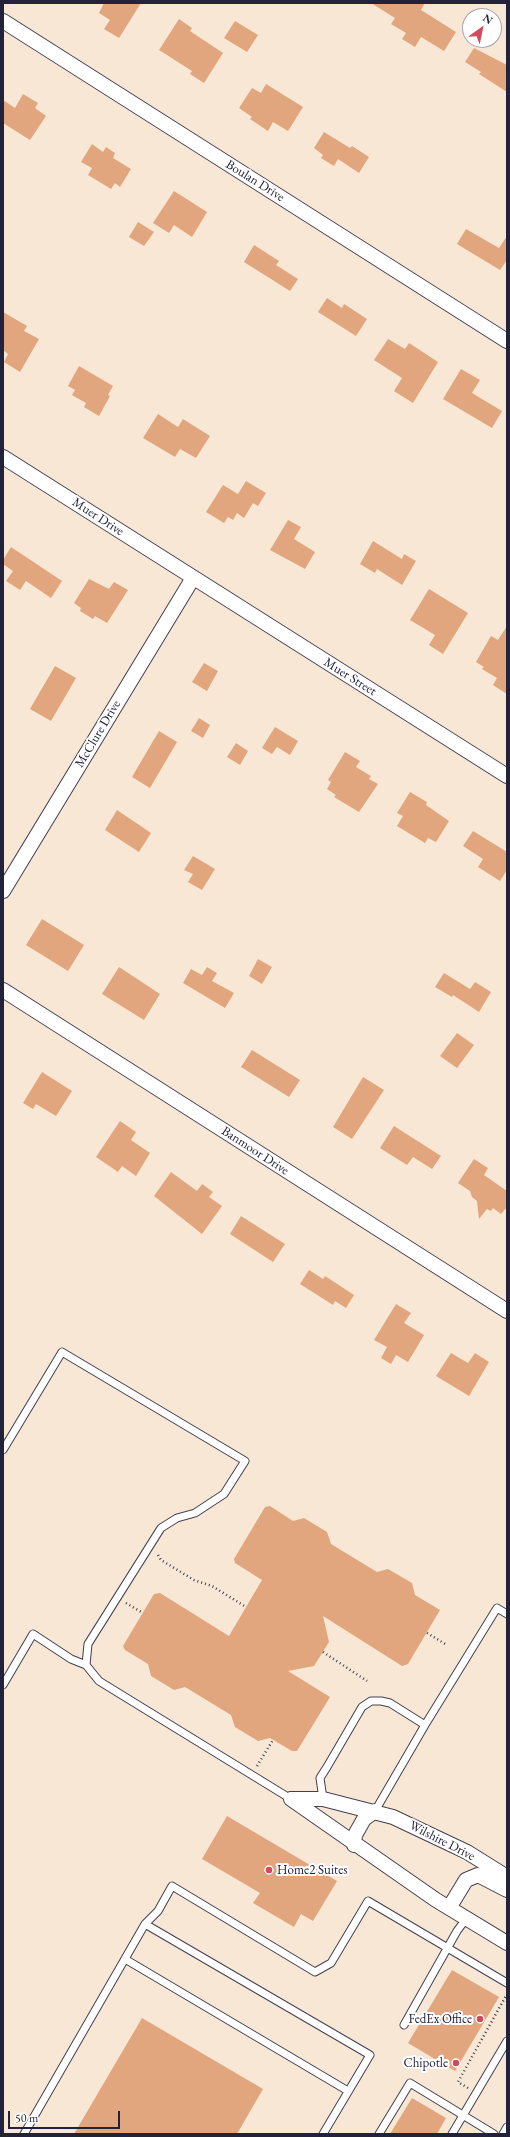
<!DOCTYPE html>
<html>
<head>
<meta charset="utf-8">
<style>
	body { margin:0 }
	#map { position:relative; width:510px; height:2137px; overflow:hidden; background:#f8e7d4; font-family:"EB Garamond",serif }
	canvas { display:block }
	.frame { position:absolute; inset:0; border:4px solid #22223b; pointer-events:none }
	.north { position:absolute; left:462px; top:8px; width:40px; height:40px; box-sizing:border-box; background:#fff; border:1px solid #a7a7b1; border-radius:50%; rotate:33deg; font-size:11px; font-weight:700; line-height:16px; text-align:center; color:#22223b }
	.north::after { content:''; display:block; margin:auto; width:14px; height:18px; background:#d1495b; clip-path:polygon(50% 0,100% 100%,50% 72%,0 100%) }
	.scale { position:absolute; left:8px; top:2111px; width:112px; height:18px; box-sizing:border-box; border:2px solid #22223b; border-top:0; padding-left:5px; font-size:12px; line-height:14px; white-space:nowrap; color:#22223b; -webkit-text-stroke:3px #fff; paint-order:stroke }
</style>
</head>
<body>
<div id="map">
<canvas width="510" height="2137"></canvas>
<div class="frame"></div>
<div class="north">N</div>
<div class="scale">50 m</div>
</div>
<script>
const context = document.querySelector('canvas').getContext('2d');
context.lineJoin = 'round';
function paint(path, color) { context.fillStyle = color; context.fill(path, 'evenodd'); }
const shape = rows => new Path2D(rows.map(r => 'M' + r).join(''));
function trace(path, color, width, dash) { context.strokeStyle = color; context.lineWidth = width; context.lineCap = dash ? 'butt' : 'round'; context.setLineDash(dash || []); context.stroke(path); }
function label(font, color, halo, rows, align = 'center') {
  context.font = font + ' "EB Garamond",serif'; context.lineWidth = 4; context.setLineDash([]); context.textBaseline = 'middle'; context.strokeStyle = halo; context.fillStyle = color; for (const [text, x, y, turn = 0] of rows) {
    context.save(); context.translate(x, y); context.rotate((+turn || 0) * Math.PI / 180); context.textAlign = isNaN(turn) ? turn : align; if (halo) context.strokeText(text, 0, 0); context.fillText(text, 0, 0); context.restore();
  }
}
paint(shape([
	[104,3,141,3,119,38,104,29,110,20,99,13],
	[371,3,425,3,421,10,456,32,444,51,421,37,415,47,402,39,406,33,391,24,395,18],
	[179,19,192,28,190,31,223,53,204,83,190,74,192,71,159,50],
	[235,21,258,35,247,52,224,38],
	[474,48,507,65,507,92,479,74,481,72,465,62],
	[266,84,303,107,288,131,273,122,268,131,250,119,252,117,239,108,252,88,261,93],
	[23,94,38,103,35,108,46,116,30,140,3,123,3,100,15,108],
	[324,132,350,148,352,146,369,157,359,173,338,159,334,166,321,158,323,155,314,148],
	[92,144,103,152,106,147,115,153,113,158,131,169,120,187,115,183,111,189,88,175,92,168,81,162],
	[174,191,207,212,192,237,174,225,169,233,153,223],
	[138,222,154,232,144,246,129,237],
	[466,229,499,248,507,236,507,260,500,270,457,244],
	[254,245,279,261,276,265,298,279,290,291,244,262],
	[327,298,342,308,344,304,367,319,356,336,318,312],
	[3,312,27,326,24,331,39,339,20,372,4,362,8,354,3,350],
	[388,339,405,349,409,343,438,362,413,403,394,391,402,378,374,360],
	[79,366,113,386,108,395,110,396,99,416,84,407,86,403,72,395,75,390,68,386],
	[461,369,480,380,472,393,502,411,492,428,443,399],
	[158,414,178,427,183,419,210,436,196,458,180,449,175,457,143,438],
	[246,481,266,493,258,506,253,503,244,518,237,513,233,520,228,517,224,523,206,512,223,485,238,494],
	[288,520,301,527,294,539,315,552,305,569,270,550],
	[373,541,402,559,404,554,416,561,402,585,377,569,375,573,360,564],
	[11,547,62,581,51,598,26,581,20,590,6,581,13,571,3,564,3,560],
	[89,579,109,589,114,582,128,590,107,623,95,616,93,619,80,611,81,608,74,603],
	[429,589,468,613,443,654,429,645,435,635,410,620],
	[507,626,507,694,493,685,497,678,482,669,484,667,476,662,491,636,498,640],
	[204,663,218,671,207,691,192,682],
	[55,666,76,678,51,721,30,709],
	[199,718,210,725,203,738,191,731],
	[275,727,298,741,290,755,277,747,272,754,262,748],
	[159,731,177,742,150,788,132,777],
	[236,743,248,751,240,765,227,757],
	[345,752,360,761,356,767,371,776,369,779,378,784,359,812,334,797,336,795,327,789,331,782,328,780],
	[410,792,427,802,426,805,449,821,436,842,428,838,425,843,397,826,403,816,397,813],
	[117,810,151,833,139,852,105,830],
	[473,831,507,852,507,870,500,881,478,867,483,859,463,846],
	[193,856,215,869,202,890,188,882,193,874,184,870],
	[42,919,84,945,68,971,26,945],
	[258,959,272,967,262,984,249,976],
	[119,967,160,994,144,1020,102,994],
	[207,967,217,973,212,981,234,993,225,1008,183,983,191,969,202,975],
	[444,973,470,989,475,982,491,992,479,1012,453,995,452,997,435,987],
	[457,1033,474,1045,457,1068,440,1056],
	[252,1050,300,1080,289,1097,241,1067],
	[42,1072,72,1091,56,1116,36,1104,33,1109,23,1103],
	[363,1077,384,1090,352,1139,333,1127],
	[120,1121,136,1132,131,1140,150,1153,136,1176,122,1166,118,1172,96,1157],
	[394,1126,441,1156,432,1169,413,1157,407,1165,380,1148],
	[474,1159,488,1168,484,1175,507,1191,507,1207,501,1214,493,1208,491,1211,487,1209,479,1219,477,1201,472,1197,470,1191,458,1183],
	[171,1172,197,1191,202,1184,213,1192,209,1197,222,1206,202,1234,154,1196],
	[241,1216,285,1244,273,1262,230,1234],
	[309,1270,323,1279,325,1276,354,1295,346,1308,335,1301,333,1305,300,1284],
	[396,1304,411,1313,404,1323,424,1335,408,1362,396,1355,391,1364,381,1358,387,1347,374,1340],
	[451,1353,468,1363,475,1353,489,1362,469,1396,436,1376],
	[270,1506,293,1521,304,1518,327,1532,331,1544,377,1572,388,1569,412,1583,415,1595,440,1610,408,1664,402,1666,323,1616,329,1642,314,1666,288,1671,330,1697,297,1751,292,1751,270,1738,258,1741,235,1727,231,1715,185,1687,174,1690,151,1676,148,1664,125,1650,123,1646,154,1594,160,1593,229,1636,262,1580,235,1563,234,1559,265,1507],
	[227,1816,337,1881,313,1921,301,1914,294,1927,253,1903,260,1893,202,1859],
	[452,1970,499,1997,455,2071,408,2043],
	[142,2018,263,2089,237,2134,74,2134],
	[412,2098,446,2118,437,2134,390,2134]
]), '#e1a67d');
const lane = shape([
	[3,1450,62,1352,245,1461,224,1494,195,1513,177,1518,161,1528,88,1644,86,1665,99,1681,291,1799],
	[3,1685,33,1634,71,1659,86,1665],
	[425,1725,497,1608,507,1614],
	[323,1799,320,1778,327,1767,362,1707,371,1701,381,1701,390,1703,425,1725,375,1811],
	[145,1924,158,1911,172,1886,315,1972,331,1963,368,1901,507,1983],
	[125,1959,348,2091],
	[404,2025,457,1931,466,1919],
	[24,2134,145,1924,370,2055,323,2134],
	[379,2134,410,2083,494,2134],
	[452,2134,507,2041],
	[503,2134,507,2127]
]);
const street = shape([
	[3,21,507,341],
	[3,457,507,776],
	[3,891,193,578],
	[3,990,507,1311],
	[291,1799,436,1900,507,1943],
	[291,1799,323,1799,393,1817,467,1852,507,1877],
	[354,1845,355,1835,364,1819,375,1811],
	[449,1908,466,1880,478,1875,507,1890]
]);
trace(lane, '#424052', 9);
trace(street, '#424052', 16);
trace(shape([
	[158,1555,161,1560,194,1580,212,1586,246,1607],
	[126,1603,143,1613],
	[427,1633,447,1645],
	[323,1652,367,1681],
	[257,1766,273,1740],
	[468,2088,458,2082,507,1994]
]), '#424052', 2.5, [1, 3]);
trace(lane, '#fff', 7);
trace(street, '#fff', 14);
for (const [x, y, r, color] of [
	[269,1870,4,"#d1495b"],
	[480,2019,4,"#d1495b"],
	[456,2063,4,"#d1495b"]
]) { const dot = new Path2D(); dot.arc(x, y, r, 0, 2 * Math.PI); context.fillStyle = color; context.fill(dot); trace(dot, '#fff', 1.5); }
label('13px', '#22223b', '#fff', [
	["Boulan Drive",255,181,32],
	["Muer Drive",98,517,33],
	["Muer Street",350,677,32],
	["McClure Drive",98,734,-59],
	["Banmoor Drive",255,1151,33],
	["Wilshire Drive",442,1841,27]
]);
label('13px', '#22223b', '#fff', [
	["Home2 Suites",277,1870,"left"],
	["FedEx Office",472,2019],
	["Chipotle",448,2063]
], 'right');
</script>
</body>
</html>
